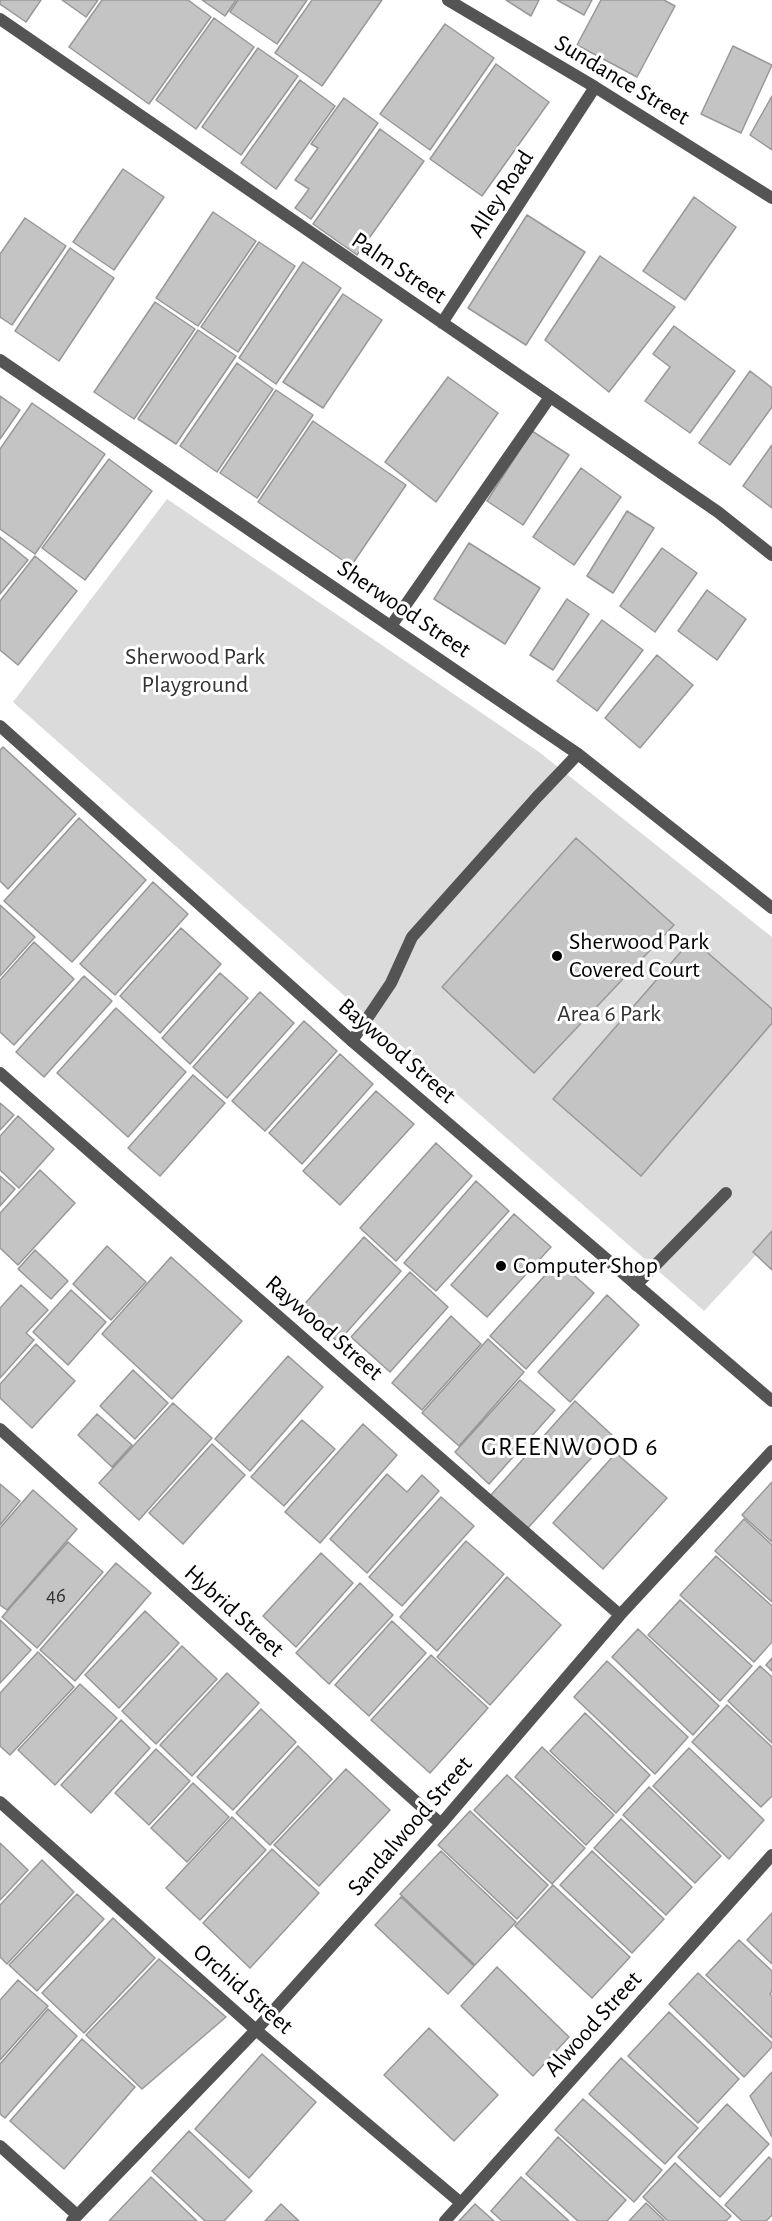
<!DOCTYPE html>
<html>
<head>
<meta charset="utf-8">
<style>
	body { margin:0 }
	canvas { display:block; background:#fff }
</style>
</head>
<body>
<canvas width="772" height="2221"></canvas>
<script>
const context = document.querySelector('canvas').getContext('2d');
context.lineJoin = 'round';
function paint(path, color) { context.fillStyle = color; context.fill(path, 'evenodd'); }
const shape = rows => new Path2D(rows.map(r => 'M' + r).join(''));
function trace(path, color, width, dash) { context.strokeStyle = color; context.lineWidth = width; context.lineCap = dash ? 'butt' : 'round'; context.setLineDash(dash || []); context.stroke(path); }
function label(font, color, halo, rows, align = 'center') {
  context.font = font + ' "Alegreya Sans",sans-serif'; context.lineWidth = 6; context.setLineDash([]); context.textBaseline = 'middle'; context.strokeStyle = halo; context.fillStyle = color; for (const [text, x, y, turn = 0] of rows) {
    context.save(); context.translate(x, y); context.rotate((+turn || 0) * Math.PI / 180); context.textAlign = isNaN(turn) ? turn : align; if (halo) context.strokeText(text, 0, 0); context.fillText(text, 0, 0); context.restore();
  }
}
paint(shape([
	[167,499,539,752,772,937,772,1238,704,1311,365,1014,13,702]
]), '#dbdbdb');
const building = shape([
	[0,0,41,0,26,22,0,4,0,0],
	[62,0,98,0,86,17,62,0],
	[102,0,188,0,211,17,149,104,69,47,102,0],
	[202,0,236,0,225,16,202,0],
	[238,0,307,0,277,44,230,12,238,0],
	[312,0,382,0,322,86,275,53,312,0],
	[506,0,539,0,531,16,506,0],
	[557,0,592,0,584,15,557,0],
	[601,0,664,0,675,6,637,77,577,45,601,0],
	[214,18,254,47,196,129,156,100,214,18],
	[445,24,494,58,430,150,380,114,445,24],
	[733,46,772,65,741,133,701,114,733,46],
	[258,48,298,76,241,155,202,127,258,48],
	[496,64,549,102,482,196,430,159,496,64],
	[300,80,335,106,276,189,241,163,300,80],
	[772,96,772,150,750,135,772,96],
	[344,98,378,123,311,219,295,208,309,189,295,180,318,148,311,144,344,98],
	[380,129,424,161,357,255,313,224,380,129],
	[123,169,164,197,114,270,73,242,123,169],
	[694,197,736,227,685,300,643,271,694,197],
	[213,212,256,241,198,326,156,298,213,212],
	[527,215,585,252,526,345,468,308,527,215],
	[25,218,66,246,12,325,0,317,0,254,25,218],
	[259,242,295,266,238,352,201,327,259,242],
	[70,248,114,278,59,361,15,331,70,248],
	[600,256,675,307,609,392,545,340,600,256],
	[303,262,341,288,276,384,239,358,303,262],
	[343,294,382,320,323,408,283,382,343,294],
	[155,302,195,329,134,419,94,392,155,302],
	[674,326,735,371,690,433,645,401,670,367,653,354,674,326],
	[198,330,236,356,176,444,138,419,198,330],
	[237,363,273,389,217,472,180,446,237,363],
	[750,371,772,388,772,407,730,465,699,443,750,371],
	[448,377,498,413,436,502,385,462,448,377],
	[276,390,313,415,257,498,220,473,276,390],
	[0,396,20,410,0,439,0,396],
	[32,403,105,454,35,554,0,529,0,449,32,403],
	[313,421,406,485,351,566,258,502,313,421],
	[532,431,569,455,523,525,487,501,532,431],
	[772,445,772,508,743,486,772,445],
	[109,459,152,491,85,580,42,548,109,459],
	[581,468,621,497,574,565,533,537,581,468],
	[627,511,654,528,613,593,587,576,627,511],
	[0,537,28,560,0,594,0,537],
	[469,543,540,588,505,644,434,599,469,543],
	[662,548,697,573,655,632,620,606,662,548],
	[35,556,77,591,18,665,0,650,0,601,35,556],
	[707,590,746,619,717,660,678,631,707,590],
	[567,599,589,614,553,670,530,655,567,599],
	[602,620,643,650,597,711,557,681,602,620],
	[657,655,693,685,640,748,605,718,657,655],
	[3,747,76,814,8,889,0,881,0,750,3,747],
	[79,818,146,880,72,962,4,901,79,818],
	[576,838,674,925,534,1073,442,987,576,838],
	[153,882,188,914,115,995,80,964,153,882],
	[0,905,35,937,0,976,0,905],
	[181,928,221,964,160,1033,120,996,181,928],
	[692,939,772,1009,772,1023,641,1176,553,1099,692,939],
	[34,942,74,979,14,1045,0,1032,0,980,34,942],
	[220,973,248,998,190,1064,162,1038,220,973],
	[84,976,112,1001,44,1077,16,1052,84,976],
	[260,992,294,1023,227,1098,193,1067,260,992],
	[116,1008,186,1072,128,1137,57,1073,116,1008],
	[304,1021,337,1051,265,1131,232,1101,304,1021],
	[340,1054,373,1084,302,1164,269,1133,340,1054],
	[193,1075,225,1103,160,1176,128,1148,193,1075],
	[376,1091,414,1124,340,1205,303,1171,376,1091],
	[0,1103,14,1115,0,1130,0,1103],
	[18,1116,54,1149,19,1188,0,1170,0,1136,18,1116],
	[436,1143,472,1176,396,1261,360,1228,436,1143],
	[40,1170,75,1203,18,1265,0,1248,0,1213,40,1170],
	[0,1176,15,1189,0,1206,0,1176],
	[476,1181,509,1211,436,1291,404,1263,476,1181],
	[514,1214,551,1247,487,1317,451,1285,514,1214],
	[772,1231,772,1270,753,1252,772,1231],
	[364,1237,401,1271,338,1342,301,1308,364,1237],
	[107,1246,146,1282,111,1320,73,1284,107,1246],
	[35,1250,68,1281,51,1299,18,1269,35,1250],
	[171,1257,242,1321,172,1399,102,1334,171,1257],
	[558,1261,594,1293,526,1369,490,1336,558,1261],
	[410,1272,448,1307,390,1372,351,1337,410,1272],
	[21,1285,48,1310,26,1333,34,1340,0,1378,0,1308,21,1285],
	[71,1290,106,1322,68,1365,33,1332,71,1290],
	[607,1295,639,1325,570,1402,538,1372,607,1295],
	[451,1316,481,1344,422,1410,392,1383,451,1316],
	[488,1339,524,1372,459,1446,422,1413,488,1339],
	[36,1344,75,1381,32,1428,0,1398,0,1384,36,1344],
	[288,1356,323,1387,250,1471,215,1439,288,1356],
	[133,1370,168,1403,135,1439,100,1406,133,1370],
	[520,1380,555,1410,489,1484,455,1452,520,1380],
	[575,1401,612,1435,527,1529,490,1496,575,1401],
	[173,1403,212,1438,139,1520,99,1483,173,1403],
	[97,1414,132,1445,112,1467,78,1435,97,1414],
	[302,1420,335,1449,284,1506,251,1477,302,1420],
	[363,1424,397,1455,320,1543,285,1512,363,1424],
	[212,1444,245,1475,183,1544,149,1513,212,1444],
	[616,1453,667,1498,603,1569,553,1523,616,1453],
	[387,1474,407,1492,422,1475,439,1491,367,1573,330,1539,387,1474],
	[772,1482,772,1542,742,1515,772,1482],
	[0,1484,20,1501,0,1525,0,1484],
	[33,1490,77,1529,7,1610,0,1605,0,1528,33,1490],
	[441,1497,474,1526,402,1606,369,1577,441,1497],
	[744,1519,772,1545,772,1602,715,1551,744,1519],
	[466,1541,504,1574,437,1651,400,1617,466,1541],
	[68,1542,103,1572,37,1648,2,1617,68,1542],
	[321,1553,353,1583,296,1647,263,1616,321,1553],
	[716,1556,772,1606,772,1642,754,1662,680,1595,716,1556],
	[116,1563,151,1593,75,1681,40,1650,116,1563],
	[507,1577,561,1625,490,1705,437,1657,507,1577],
	[360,1583,393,1615,329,1684,296,1653,360,1583],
	[680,1600,752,1666,720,1701,648,1635,680,1600],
	[145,1611,179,1643,119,1708,85,1675,145,1611],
	[0,1620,31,1650,0,1683,0,1620],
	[392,1621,426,1653,369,1716,335,1685,392,1621],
	[638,1629,719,1706,693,1735,612,1657,638,1629],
	[182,1646,217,1679,156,1744,122,1711,182,1646],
	[38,1652,74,1687,10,1755,0,1746,0,1693,38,1652],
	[431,1655,488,1708,430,1773,371,1720,431,1655],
	[772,1658,772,1671,766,1665,772,1658],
	[607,1661,688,1737,655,1774,574,1697,607,1661],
	[760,1666,772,1677,772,1743,728,1701,760,1666],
	[227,1673,259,1703,192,1776,160,1745,227,1673],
	[80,1684,117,1718,55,1785,18,1750,80,1684],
	[727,1705,772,1747,772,1796,761,1807,692,1742,727,1705],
	[261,1709,296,1742,233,1810,197,1777,261,1709],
	[585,1713,650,1775,616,1813,550,1751,585,1713],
	[121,1720,150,1748,91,1813,61,1785,121,1720],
	[298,1746,332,1779,270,1845,236,1813,298,1746],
	[542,1747,614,1815,586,1845,515,1777,542,1747],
	[689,1748,764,1820,729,1859,653,1786,689,1748],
	[156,1749,190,1781,149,1825,115,1793,156,1749],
	[346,1769,390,1810,319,1886,274,1845,346,1769],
	[507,1775,585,1848,552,1884,474,1810,507,1775],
	[193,1783,229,1817,187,1862,151,1828,193,1783],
	[649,1787,721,1856,695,1883,623,1815,649,1787],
	[470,1811,548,1885,517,1919,438,1845,470,1811],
	[232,1817,266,1850,200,1920,166,1888,232,1817],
	[621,1819,692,1887,666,1915,594,1848,621,1819],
	[0,1843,28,1870,0,1900,0,1843],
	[272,1849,319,1893,250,1968,203,1923,272,1849],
	[441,1851,516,1922,475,1965,400,1894,441,1851],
	[592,1851,664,1919,632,1953,560,1885,592,1851],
	[42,1860,74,1892,7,1964,0,1957,0,1905,42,1860],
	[553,1885,630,1957,592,1998,515,1926,553,1885],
	[77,1894,104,1919,37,1991,9,1965,77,1894],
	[401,1897,474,1966,448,1994,375,1925,401,1897],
	[772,1913,772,1964,747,1940,772,1913],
	[113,1918,155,1958,84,2033,42,1993,113,1918],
	[739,1940,772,1971,772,1991,770,1994,772,1996,772,2038,706,1975,739,1940],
	[159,1959,226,2017,142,2089,86,2035,159,1959],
	[497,1967,569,2037,533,2076,461,2006,497,1967],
	[698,1973,772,2043,772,2047,744,2077,669,2004,698,1973],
	[18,1980,48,2006,0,2060,0,2000,18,1980],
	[48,2009,77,2036,5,2118,0,2114,0,2064,48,2009],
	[669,2012,739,2079,698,2123,628,2056,669,2012],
	[429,2028,498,2095,454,2141,384,2075,429,2028],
	[82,2039,135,2087,64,2169,10,2121,82,2039],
	[262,2054,316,2102,249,2178,195,2129,262,2054],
	[621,2058,698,2128,665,2164,589,2094,621,2058],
	[772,2072,772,2137,750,2096,772,2072],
	[583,2099,662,2170,634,2202,555,2130,583,2099],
	[727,2104,769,2144,720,2197,678,2157,727,2104],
	[189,2131,252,2191,224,2221,205,2221,152,2171,189,2131],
	[558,2137,626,2200,607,2221,578,2221,526,2174,558,2137],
	[769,2157,772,2160,772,2215,766,2221,742,2221,725,2205,769,2157],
	[675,2163,731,2216,726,2221,668,2221,643,2197,675,2163],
	[151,2177,197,2221,109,2221,151,2177],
	[521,2177,569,2221,502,2221,491,2211,521,2177],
	[646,2203,665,2221,629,2221,646,2203],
	[281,2204,299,2221,265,2221,281,2204],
	[475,2204,494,2221,459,2221,475,2204]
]);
paint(building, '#c4c4c4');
trace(building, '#989898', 1.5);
trace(shape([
	[352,1041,391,983,412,937,537,797,578,754],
	[636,1285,726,1193]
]), '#545454', 12);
trace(shape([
	[448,0,595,87,772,198],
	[0,19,718,512,772,555],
	[442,323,595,87],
	[0,360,578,754,772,908],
	[391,626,550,397],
	[0,726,352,1041,772,1401],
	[0,1073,620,1615],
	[0,1429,441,1824],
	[0,1802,256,2030,461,2203],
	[0,2146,77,2215],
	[72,2221,256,2030,441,1824,620,1615,772,1451],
	[445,2221,772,1855]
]), '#545454', 12);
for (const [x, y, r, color] of [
	[557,956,6,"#000"],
	[501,1266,6,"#000"]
]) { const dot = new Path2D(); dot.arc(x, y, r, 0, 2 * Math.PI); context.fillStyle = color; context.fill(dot); trace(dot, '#fff', 2); }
label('21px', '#313131', null, [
	["46",56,1596]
]);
label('24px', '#000', '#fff', [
	["Sundance Street",622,80,31],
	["Alley Road",501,194,-57],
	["Palm Street",399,268,34],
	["Sherwood Street",404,609,34],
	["Baywood Street",397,1051,41],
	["Raywood Street",324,1328,41],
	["Hybrid Street",234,1611,42],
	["Sandalwood Street",410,1826,-49],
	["Orchid Street",243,1989,41],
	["Alwood Street",593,2024,-48]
]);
label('24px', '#323232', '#fff', [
	["Sherwood Park",195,657],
	["Playground",195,685],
	["Area 6 Park",609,1014]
]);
label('24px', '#000', '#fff', [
	["Sherwood Park",569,942],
	["Covered Court",569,970],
	["Computer Shop",513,1266]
], 'left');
context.letterSpacing = '1.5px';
label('26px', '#000', '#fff', [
	["GREENWOOD 6",570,1447]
]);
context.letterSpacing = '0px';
</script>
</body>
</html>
